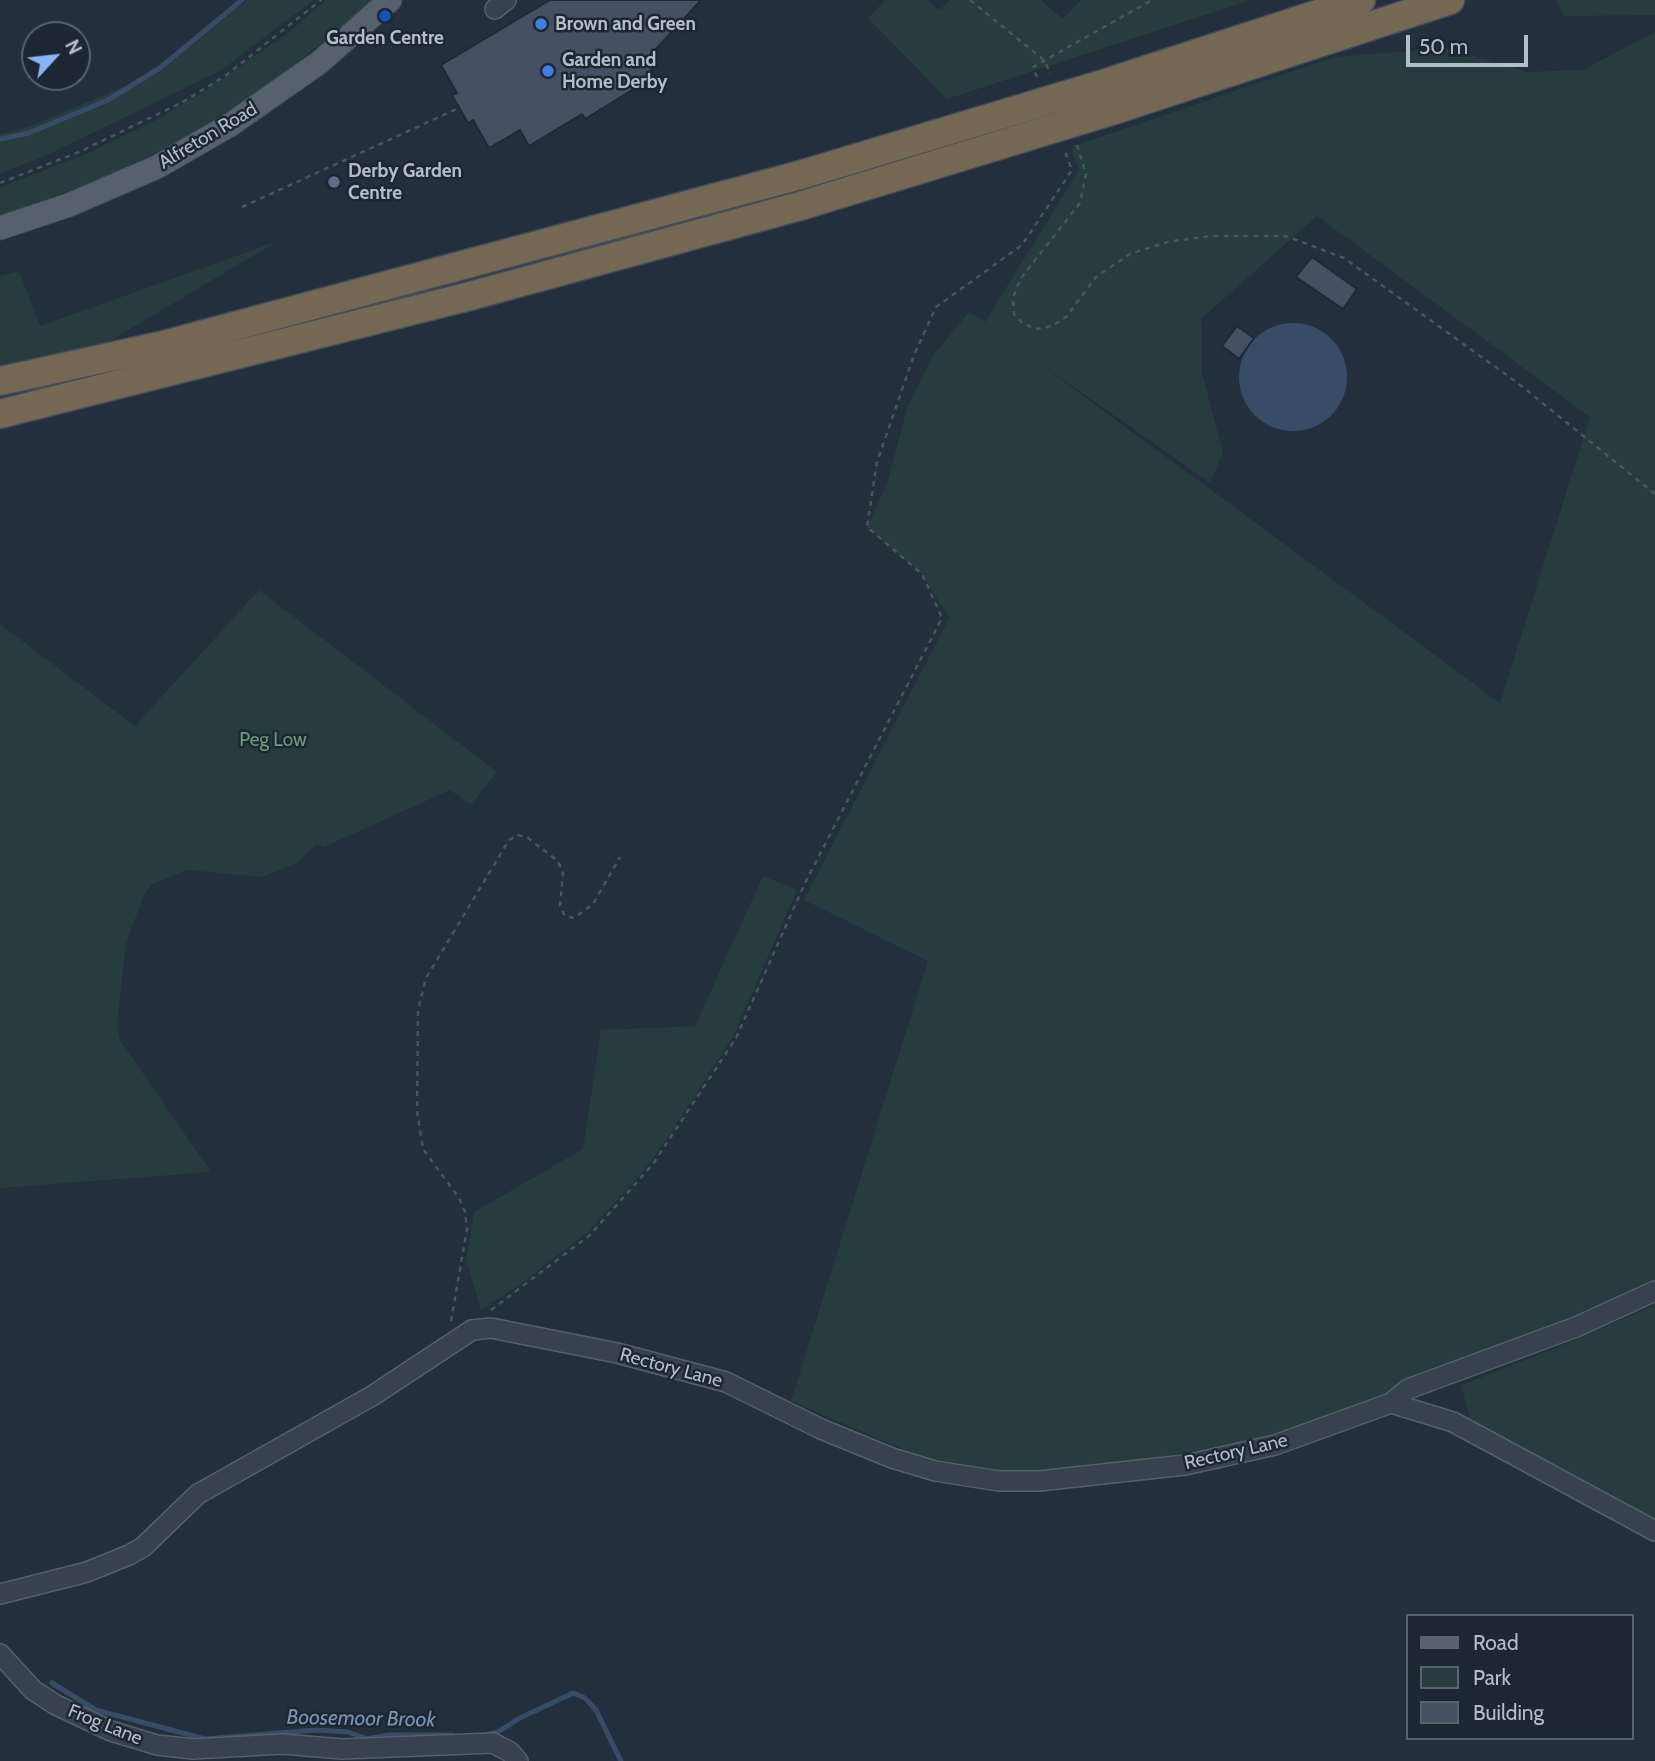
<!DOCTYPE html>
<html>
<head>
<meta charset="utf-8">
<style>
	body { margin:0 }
	#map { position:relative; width:1655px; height:1761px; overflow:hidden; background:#242f3e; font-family:Cabin,sans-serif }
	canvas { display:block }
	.legend { position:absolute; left:1406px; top:1614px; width:228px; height:126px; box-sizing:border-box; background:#1d2633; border:2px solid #59626f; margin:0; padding:9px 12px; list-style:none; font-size:21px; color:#b4bcc9 }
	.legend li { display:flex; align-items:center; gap:14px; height:35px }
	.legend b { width:35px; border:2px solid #59626f }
	.north { position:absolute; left:21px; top:21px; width:70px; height:70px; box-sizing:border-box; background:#1d2633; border:2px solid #59626f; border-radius:50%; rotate:63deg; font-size:19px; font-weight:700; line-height:28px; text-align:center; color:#b4bcc9 }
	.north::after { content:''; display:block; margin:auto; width:24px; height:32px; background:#8ab4f8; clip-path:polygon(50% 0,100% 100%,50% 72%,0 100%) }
	.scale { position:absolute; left:1406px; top:35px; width:122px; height:32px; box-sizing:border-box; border:4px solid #b4bcc9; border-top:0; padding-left:9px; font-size:21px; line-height:24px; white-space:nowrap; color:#b4bcc9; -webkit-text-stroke:5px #1d2633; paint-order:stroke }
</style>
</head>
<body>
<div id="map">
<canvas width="1655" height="1761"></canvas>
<ul class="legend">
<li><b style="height:9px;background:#56606e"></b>Road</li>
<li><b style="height:19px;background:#263c3f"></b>Park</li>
<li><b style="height:19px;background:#455162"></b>Building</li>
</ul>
<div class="north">N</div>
<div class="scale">50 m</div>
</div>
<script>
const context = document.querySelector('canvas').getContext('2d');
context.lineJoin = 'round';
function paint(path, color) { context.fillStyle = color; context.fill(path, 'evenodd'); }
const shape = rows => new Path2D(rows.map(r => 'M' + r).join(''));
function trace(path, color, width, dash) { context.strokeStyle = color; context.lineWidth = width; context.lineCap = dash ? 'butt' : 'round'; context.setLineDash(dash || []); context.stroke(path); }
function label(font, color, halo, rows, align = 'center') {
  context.font = font + ' Cabin,sans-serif'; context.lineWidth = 5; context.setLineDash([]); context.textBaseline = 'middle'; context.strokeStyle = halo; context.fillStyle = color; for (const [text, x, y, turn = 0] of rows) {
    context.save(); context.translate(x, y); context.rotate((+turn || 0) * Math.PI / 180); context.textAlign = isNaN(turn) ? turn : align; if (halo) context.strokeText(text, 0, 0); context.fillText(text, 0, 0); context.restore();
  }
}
paint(shape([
	[247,0,314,0,220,71,45,156,0,173,0,134,28,127,161,71],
	[326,0,375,0,265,88,175,144,90,183,0,216,0,187,84,155,156,120,203,92,288,33],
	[885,0,927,0,939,10,950,0,1041,0,1063,19,1081,0,1251,0,947,99,868,18],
	[1557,0,1655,0,1655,15,1563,16],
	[1655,32,1655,1280,1534,1333,1405,1380,1383,1396,1312,1423,1256,1439,1102,1468,971,1478,791,1401,928,961,804,900,949,618,922,574,867,527,887,484,907,408,934,354,969,312,985,322,1079,170,1071,147,1334,57,1449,48,1527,72,1583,70],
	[1317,216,1590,417,1500,703,1028,355,1210,483,1223,452,1202,373,1201,319],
	[278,241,105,344,0,367,0,276,19,271,40,326],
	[259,590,497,772,471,805,450,790,324,847,316,844,297,863,262,877,187,870,152,884,144,895,126,943,117,1024,120,1040,211,1172,0,1188,0,624,135,726],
	[763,876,797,890,733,1037,651,1162,590,1230,518,1286,481,1310,466,1260,474,1212,583,1149,601,1030,695,1026],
	[1655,1305,1655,1522,1471,1421,1461,1385,1554,1349]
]), '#263c3f');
paint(shape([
	'1239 377a54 54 0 1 1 108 0a54 54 0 1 1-108 0Z'
]), '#394c67');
trace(shape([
	[0,139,29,133,108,100,160,68,242,0],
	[52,1683,96,1710,205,1739,316,1730,348,1732,367,1739,388,1735,452,1735],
	[486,1735,498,1732,520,1718,573,1693,585,1698,596,1710,621,1761]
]), '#394c67', 5);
const building = shape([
	[550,0,701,0,646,60,655,76,585,119,582,114,529,146,520,130,489,148,473,120,468,123,452,95,457,93,441,65,550,0],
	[1312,257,1357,289,1343,309,1296,277,1312,257],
	[1237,326,1254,338,1239,359,1222,346,1237,326]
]);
paint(building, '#455162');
trace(building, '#1f2835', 2);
const minor = shape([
	[495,9,506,0],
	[1391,1403,1453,1422,1655,1531],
	[0,1594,87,1572,129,1555,143,1547,198,1494,372,1396,472,1330,491,1328,617,1353,726,1382,821,1429,892,1458,935,1471,999,1481,1039,1481,1185,1465,1275,1445,1391,1403,1408,1389,1576,1327,1655,1291],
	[0,1654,33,1690,56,1705,111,1731,157,1745,193,1749,283,1744,342,1749,493,1743,510,1752,518,1761]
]);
const major = shape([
	[0,228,69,205,157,167,230,125,320,62,390,0]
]);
const highway = shape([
	[0,381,160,346,800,175,1103,84,1361,0],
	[0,414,470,296,800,206,1114,110,1450,0]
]);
trace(minor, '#565f6c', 22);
trace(major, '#414a57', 25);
trace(highway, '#434c59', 31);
trace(shape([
	[970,0,1045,61,1050,74],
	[1037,77,1033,67,1152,0],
	[1077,145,1086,174,1080,203,1021,278,1013,298,1014,314,1023,324,1038,329,1052,326,1066,317,1096,277,1130,254,1167,242,1210,236,1286,236,1344,258,1519,384,1655,494],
	[0,183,79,152,181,103,225,76,321,0],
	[242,207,459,108],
	[491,1310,590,1235,653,1164,736,1038,805,883,942,618,922,574,867,527,877,462,914,355,936,307,1022,245,1072,170,1064,149],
	[451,1321,467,1229,465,1212,459,1198,423,1149,417,1111,418,1010,426,978,509,840,518,835,528,838,558,861,563,873,560,906,565,916,574,918,593,904,620,857]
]), '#44595c', 2.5, [5, 5]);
trace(minor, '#38414e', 19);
trace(major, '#56606e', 23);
trace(highway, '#746855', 28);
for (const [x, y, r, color] of [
	[385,16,7,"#1a4fb4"],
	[541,24,7,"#3f7fe0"],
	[548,71,7,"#3f7fe0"],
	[334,182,7,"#5c6f8a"]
]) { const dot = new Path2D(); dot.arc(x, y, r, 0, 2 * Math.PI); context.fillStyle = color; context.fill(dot); trace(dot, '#1d2633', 2.5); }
label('bold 19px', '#b4bcc9', '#1d2633', [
	["Brown and Green",555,24],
	["Garden Centre",385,38,"center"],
	["Garden and",562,60],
	["Home Derby",562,82],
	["Derby Garden",348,171],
	["Centre",348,193]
], 'left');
label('19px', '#b4bcc9', '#1d2633', [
	["Alfreton Road",208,136,-31],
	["Rectory Lane",671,1368,15],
	["Rectory Lane",1236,1452,-13],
	["Frog Lane",105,1725,22]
]);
label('19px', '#6b9a76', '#1d2633', [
	["Peg Low",273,740]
]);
label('italic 21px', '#7c92b1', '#1d2633', [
	["Boosemoor Brook",361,1719,1]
]);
</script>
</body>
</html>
